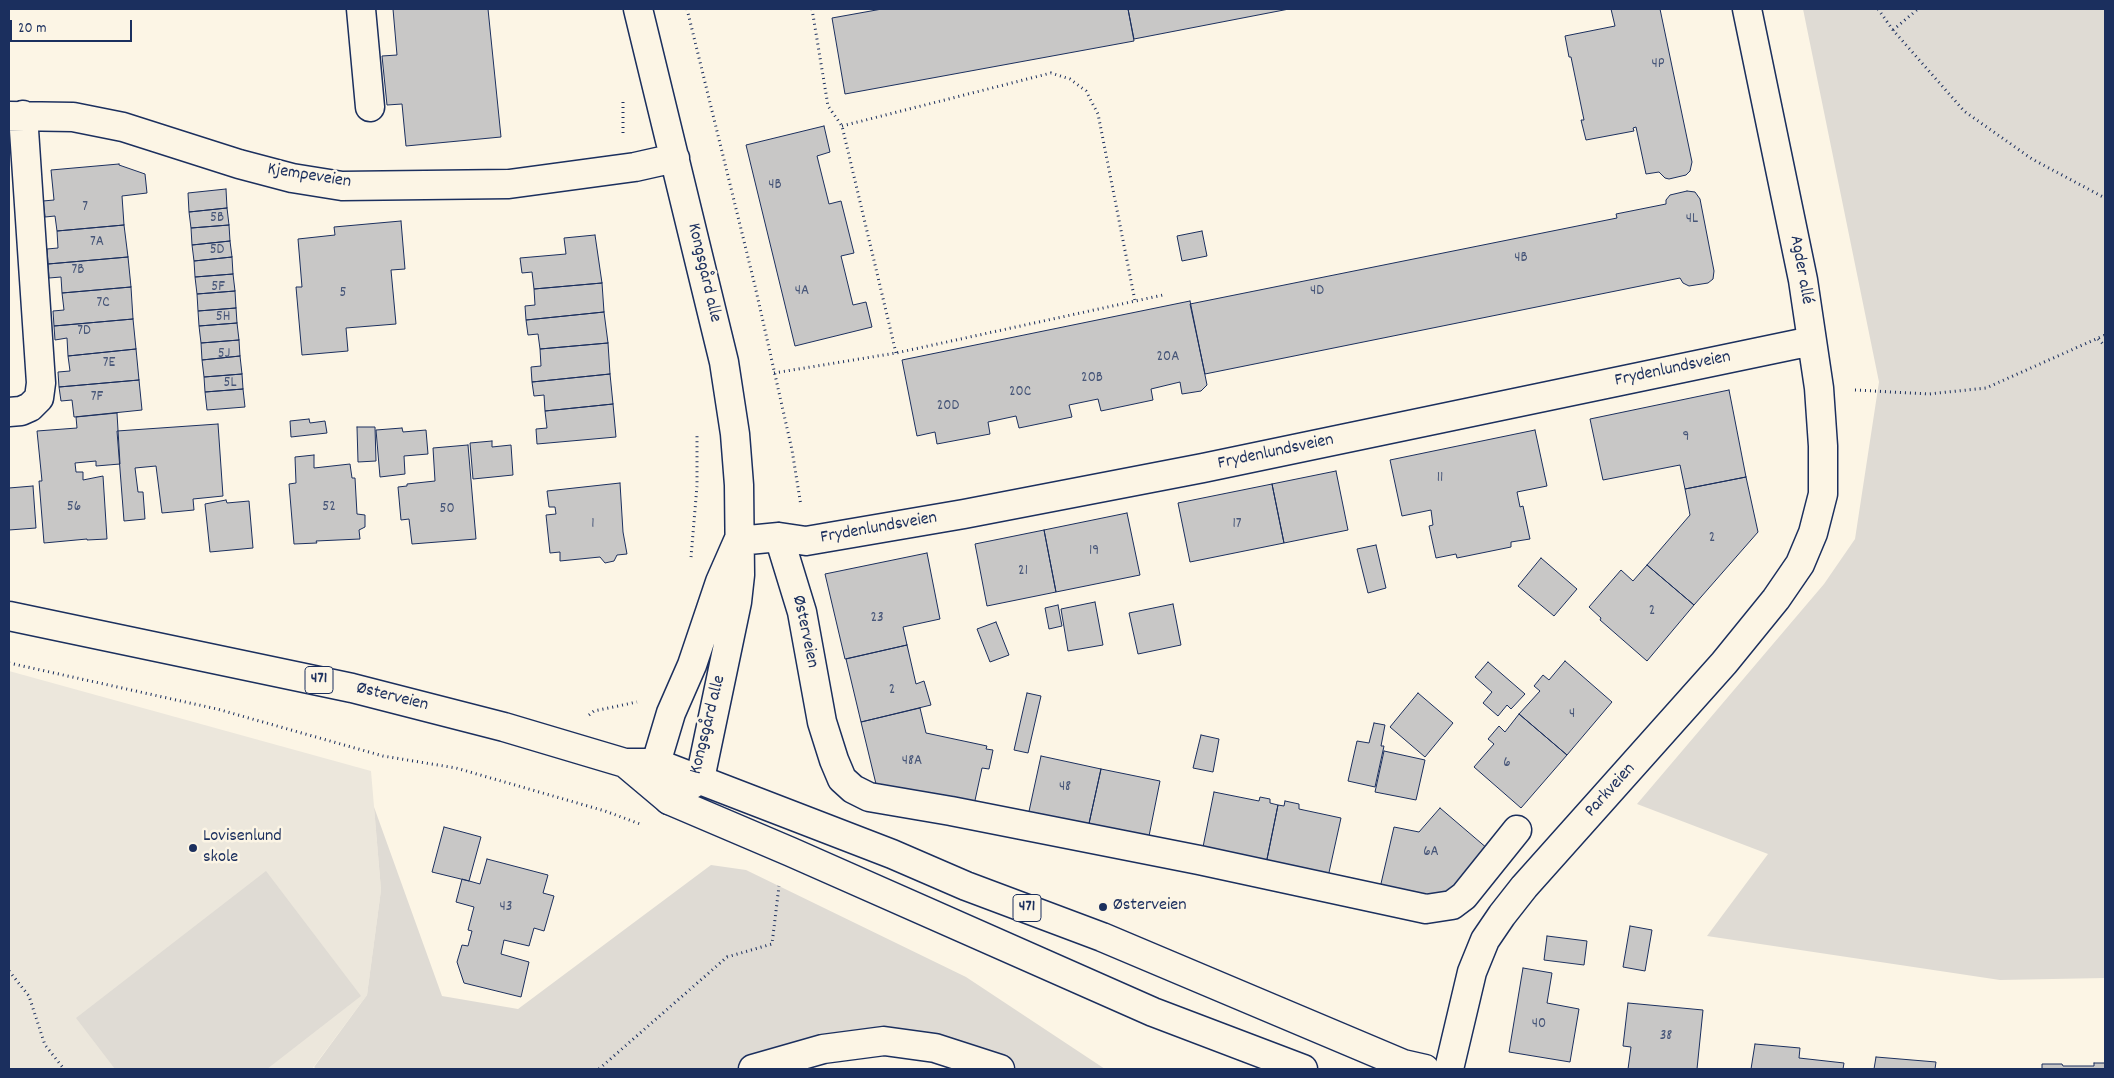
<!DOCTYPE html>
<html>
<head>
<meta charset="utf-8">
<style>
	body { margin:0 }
	#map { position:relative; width:2114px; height:1078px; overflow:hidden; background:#fcf5e5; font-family:Dekko,sans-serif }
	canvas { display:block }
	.frame { position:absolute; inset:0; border:10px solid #1b2f5e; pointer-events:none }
	.scale { position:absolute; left:10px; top:20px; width:122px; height:22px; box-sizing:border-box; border:2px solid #1b2f5e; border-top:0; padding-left:6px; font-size:15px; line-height:18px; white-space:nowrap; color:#1b2f5e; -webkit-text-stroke:4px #fcf5e5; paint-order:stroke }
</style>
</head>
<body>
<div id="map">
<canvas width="2114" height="1078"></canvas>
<div class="frame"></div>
<div class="scale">20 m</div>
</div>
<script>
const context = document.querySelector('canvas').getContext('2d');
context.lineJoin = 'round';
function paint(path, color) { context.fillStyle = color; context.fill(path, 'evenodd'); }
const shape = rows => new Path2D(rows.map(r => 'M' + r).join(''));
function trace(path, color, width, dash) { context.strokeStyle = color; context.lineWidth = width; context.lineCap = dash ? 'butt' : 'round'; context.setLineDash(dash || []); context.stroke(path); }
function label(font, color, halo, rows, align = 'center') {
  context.font = font + ' Dekko,sans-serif'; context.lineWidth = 5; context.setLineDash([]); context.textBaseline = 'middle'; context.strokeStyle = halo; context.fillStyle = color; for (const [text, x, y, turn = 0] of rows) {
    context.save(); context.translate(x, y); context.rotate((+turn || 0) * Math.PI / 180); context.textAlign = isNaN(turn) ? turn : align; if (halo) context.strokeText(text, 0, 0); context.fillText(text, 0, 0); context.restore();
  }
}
paint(shape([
	[9,671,371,771,381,890,367,995,312,1069,9,1069]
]), '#ece7dc');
paint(shape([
	[1803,9,2105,9,2105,978,2000,980,1707,936,1768,854,1637,804,1824,584,1855,539,1879,382],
	[374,807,442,996,518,1009,711,865,746,870,966,977,1105,1069,997,1069,884,1041,753,1069,316,1069,314,1067,367,995,381,890],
	[266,871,361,996,267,1069,115,1069,76,1018]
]), '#dfdbd4');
const building = shape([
	[393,9,488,9,501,137,406,146,402,104,387,105,382,56,397,55,393,9],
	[882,9,1128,9,1134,41,845,94,832,18,882,9],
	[1128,9,1289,9,1134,39,1128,9],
	[1611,9,1660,9,1692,162,1690,171,1686,175,1669,179,1665,178,1659,172,1646,174,1636,127,1633,128,1634,131,1586,140,1581,120,1584,120,1571,57,1569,57,1565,36,1615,26,1611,9],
	[824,126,830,152,817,156,829,204,841,201,854,253,841,256,853,305,866,302,872,327,795,346,746,145,824,126],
	[119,164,119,165,145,174,147,193,122,196,124,225,57,231,55,216,45,217,43,201,54,200,51,170,119,164],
	[226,189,227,208,189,212,188,193,226,189],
	[1687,191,1695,192,1700,199,1714,271,1713,279,1708,283,1689,286,1683,283,1680,278,1205,374,1190,304,1617,218,1616,214,1666,204,1666,200,1670,195,1687,191],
	[227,208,229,225,191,228,189,212,227,208],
	[401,221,405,269,391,270,396,324,346,328,348,351,302,355,296,287,302,287,298,239,335,235,334,227,401,221],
	[124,225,128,257,48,264,47,249,58,248,57,231,124,225],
	[229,225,230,241,192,245,191,228,229,225],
	[1202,231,1207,256,1182,261,1177,236,1202,231],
	[595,235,602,283,534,289,532,272,522,273,520,258,566,254,564,238,595,235],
	[230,241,232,257,194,261,192,245,230,241],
	[128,257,131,287,62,293,61,277,49,278,48,264,128,257],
	[232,257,233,274,195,277,194,261,232,257],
	[233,274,235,291,197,294,195,277,233,274],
	[602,283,604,312,526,320,525,306,535,305,534,289,602,283],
	[131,287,133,319,54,326,53,311,64,310,62,293,131,287],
	[235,291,236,308,198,311,197,294,235,291],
	[1190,301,1207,385,1201,391,1182,394,1180,382,1151,389,1153,400,1101,411,1098,399,1069,405,1072,417,1019,428,1016,416,988,422,990,434,937,444,935,432,917,436,902,360,1190,301],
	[236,308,237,323,199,326,198,311,236,308],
	[604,312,608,343,540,349,538,334,528,335,526,320,604,312],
	[133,319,136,349,68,356,67,338,55,340,54,326,133,319],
	[237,323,239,340,201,343,199,326,237,323],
	[239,340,240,356,202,360,201,343,239,340],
	[608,343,610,374,532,382,531,367,541,366,540,349,608,343],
	[136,349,139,380,59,387,58,372,70,371,68,356,136,349],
	[240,356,242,374,204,377,202,360,240,356],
	[242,374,243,389,205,392,204,377,242,374],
	[610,374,613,404,545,411,544,395,534,396,532,382,610,374],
	[139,380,142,410,74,417,72,400,61,401,59,387,139,380],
	[243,389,245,407,207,410,205,392,243,389],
	[1729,390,1746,477,1685,489,1680,465,1603,480,1590,419,1729,390],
	[613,404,616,437,537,444,536,429,547,428,545,411,613,404],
	[117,413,120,464,96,466,96,461,75,463,76,472,83,472,83,480,103,476,107,539,87,540,87,539,44,543,39,481,42,481,37,431,77,428,76,417,117,413],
	[309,419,310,423,325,421,327,433,291,437,290,421,309,419],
	[218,424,223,496,193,499,194,510,162,513,156,466,135,468,138,492,143,492,145,519,124,521,117,431,218,424],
	[357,427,375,427,376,461,358,462,357,427],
	[402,428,403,432,426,430,428,454,404,456,405,474,380,477,376,430,402,428],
	[1535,430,1547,486,1517,492,1520,507,1523,506,1530,539,1511,542,1511,547,1457,558,1456,554,1436,558,1429,526,1433,525,1431,510,1402,516,1390,460,1535,430],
	[492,441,492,447,511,445,513,475,473,479,470,443,492,441],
	[468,445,476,539,412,544,409,519,401,520,398,487,407,486,407,484,435,481,433,448,468,445],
	[314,455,314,468,350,464,352,478,355,478,357,514,365,515,365,527,359,530,360,539,316,541,317,543,294,544,289,484,296,483,295,457,314,455],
	[1336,471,1348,530,1284,543,1272,484,1336,471],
	[1746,477,1758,532,1694,605,1647,565,1690,515,1685,489,1746,477],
	[620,483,623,532,627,554,617,555,614,561,605,563,600,557,560,561,560,552,550,553,546,515,556,514,555,507,549,507,547,491,620,483],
	[1272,484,1284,543,1190,562,1178,503,1272,484],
	[33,486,36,528,9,530,9,488,33,486],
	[226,500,227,503,249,501,253,548,210,552,205,504,226,500],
	[1127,513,1140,575,1056,592,1044,530,1127,513],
	[1044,530,1056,592,987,606,975,544,1044,530],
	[1376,545,1386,588,1368,593,1357,549,1376,545],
	[927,553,940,619,903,627,907,645,845,659,825,574,927,553],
	[1541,558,1577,589,1554,616,1518,586,1541,558],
	[1647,565,1694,605,1647,661,1600,620,1601,618,1589,607,1621,570,1633,581,1647,565],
	[1095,602,1103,645,1068,651,1061,609,1095,602],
	[1173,604,1181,645,1138,654,1129,613,1173,604],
	[1058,605,1062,626,1049,629,1045,608,1058,605],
	[996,622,1009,655,990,662,977,629,996,622],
	[907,645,916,684,924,681,931,705,861,722,846,659,907,645],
	[1565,661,1612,702,1567,755,1519,714,1540,691,1534,686,1543,675,1549,680,1565,661],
	[1488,662,1525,694,1511,709,1507,705,1498,716,1483,703,1492,692,1475,677,1488,662],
	[1027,693,1041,696,1028,753,1014,750,1027,693],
	[1418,693,1453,723,1425,757,1390,727,1418,693],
	[920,708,926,733,987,746,986,749,993,750,989,769,982,768,974,805,876,784,861,722,920,708],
	[1519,714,1567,755,1521,808,1474,767,1494,744,1488,739,1499,726,1505,732,1519,714],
	[1374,723,1385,725,1381,746,1384,746,1375,787,1348,781,1357,741,1369,743,1374,723],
	[1201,735,1219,739,1213,772,1193,768,1201,735],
	[1384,751,1425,760,1416,800,1375,792,1384,751],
	[1041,756,1101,769,1088,828,1028,816,1041,756],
	[1101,769,1160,781,1148,841,1088,828,1101,769],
	[1214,792,1259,801,1260,797,1270,799,1270,803,1278,805,1266,864,1202,852,1214,792],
	[1285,801,1299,804,1299,809,1341,818,1328,877,1266,864,1278,805,1284,806,1285,801],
	[1440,808,1488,849,1457,884,1443,894,1426,897,1380,888,1394,827,1419,832,1440,808],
	[444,827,481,837,469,881,432,872,444,827],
	[487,859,548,875,543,893,554,896,544,931,534,928,529,946,504,940,501,954,529,962,521,997,464,983,457,962,462,945,468,946,472,931,468,930,474,907,456,902,462,879,480,884,487,859],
	[1630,926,1652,930,1645,971,1623,967,1630,926],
	[1547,936,1587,941,1584,965,1544,960,1547,936],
	[1523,968,1552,973,1547,1003,1579,1009,1570,1062,1509,1052,1523,968],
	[1628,1003,1703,1010,1697,1069,1628,1069,1631,1047,1623,1046,1628,1003],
	[1755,1044,1800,1048,1799,1058,1844,1063,1843,1069,1751,1069,1755,1044],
	[1876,1057,1936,1062,1935,1069,1874,1069,1876,1057],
	[2094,1063,2105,1063,2105,1069,2042,1069,2042,1064,2062,1064,2063,1066,2094,1066,2094,1063]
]);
paint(building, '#c8c7c6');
trace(building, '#1b2f5e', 1);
const minor = shape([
	[361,9,370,107],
	[638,9,724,362,735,434,739,485,740,575,737,602,700,779,669,800,656,763,671,713,692,665,720,582,738,541],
	[9,116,73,117,123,127,239,164,292,178,342,186,509,184,635,167,675,158],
	[9,412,21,411,30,407,39,398,41,383,23,115],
	[779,537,802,612,822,722,834,760,842,779,853,789,869,797,951,811,1199,860,1426,909,1452,905,1464,896,1517,830],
	[738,541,779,537,806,541,964,514,1203,468,1812,341],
	[753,1069,823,1049,884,1041,935,1048,1000,1069],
	[1449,1069,1472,972,1485,940,1502,915,1524,887,1724,663,1776,599,1800,564,1813,533,1823,494,1823,446,1819,388,1803,280,1747,9]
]);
const major = shape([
	[9,616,352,688,504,727,625,763,656,763,892,854,966,886,1102,937,1403,1064,1425,1069],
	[625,763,669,800,791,852,1153,1012,1303,1069]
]);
trace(minor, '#1b2f5e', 31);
trace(major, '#1b2f5e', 31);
trace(shape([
	[687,9,755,286,792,450,801,506],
	[812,9,828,106,842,126,896,353],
	[1878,9,1893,30,1964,111,2032,159,2105,198],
	[1893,30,1918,9],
	[623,102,623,134],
	[842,126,1051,73,1070,79,1086,91,1098,114,1135,301],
	[2098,339,2105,346],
	[774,373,896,353,1163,295],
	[1855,390,1929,394,1986,388,2105,335],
	[691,557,697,486,697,433],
	[9,663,217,709,383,756,456,768,605,811,640,824],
	[589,715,594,711,637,702],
	[9,971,29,996,45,1045,64,1069],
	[599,1069,727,957,772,944,779,886]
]), '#1b2f5e', 3, [1, 4]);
trace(minor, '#fcf5e5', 28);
trace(major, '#fcf5e5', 28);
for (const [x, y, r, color] of [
	[193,848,5,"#1b2f5e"],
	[1103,907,5,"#1b2f5e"]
]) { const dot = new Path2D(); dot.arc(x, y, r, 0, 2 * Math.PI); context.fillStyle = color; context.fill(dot); trace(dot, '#fcf5e5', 2); }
label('15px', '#465578', null, [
	["4P",1658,65],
	["4B",775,186],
	["7",85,208],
	["5B",217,219],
	["4L",1692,220],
	["7A",97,243],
	["5D",217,251],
	["4B",1521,259],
	["7B",78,271],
	["5F",218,288],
	["4A",802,292],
	["4D",1317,292],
	["5",343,294],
	["7C",103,304],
	["5H",223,318],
	["7D",84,332],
	["5J",224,355],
	["20A",1168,358],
	["7E",109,364],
	["20B",1092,379],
	["5L",230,384],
	["20C",1020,393],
	["7F",97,398],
	["20D",948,407],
	["9",1686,438],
	["11",1440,479],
	["56",74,508],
	["52",329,508],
	["50",447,510],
	["1",593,525],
	["17",1237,525],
	["2",1712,539],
	["19",1094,552],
	["21",1023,572],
	["2",1652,612],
	["23",877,619],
	["2",892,691],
	["4",1572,715],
	["48A",912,762],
	["6",1507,764],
	["48",1065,788],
	["6A",1431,853],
	["43",506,908],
	["40",1539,1025],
	["38",1666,1037]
]);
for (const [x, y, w] of [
	[319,680,28],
	[1027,908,28]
]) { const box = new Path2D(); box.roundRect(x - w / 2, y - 13.5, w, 27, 4); context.fillStyle = '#fcf5e5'; context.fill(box); trace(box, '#1b2f5e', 1); }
label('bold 16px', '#1b2f5e', null, [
	["471",319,680],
	["471",1027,908]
]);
label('18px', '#1b2f5e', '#fcf5e5', [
	["Kjempeveien",309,177,9],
	["Agder allé",1800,270,80],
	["Kongsgård alle",703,273,77],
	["Frydenlundsveien",1673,370,-12],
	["Frydenlundsveien",1276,453,-12],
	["Frydenlundsveien",879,529,-10],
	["Østerveien",804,632,78],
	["Østerveien",392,698,14],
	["Kongsgård alle",709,725,-76],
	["Parkveien",1611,791,-48]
]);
label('18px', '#1b2f5e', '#fcf5e5', [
	["Lovisenlund",203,838],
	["skole",203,859],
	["Østerveien",1113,907]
], 'left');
</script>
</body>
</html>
